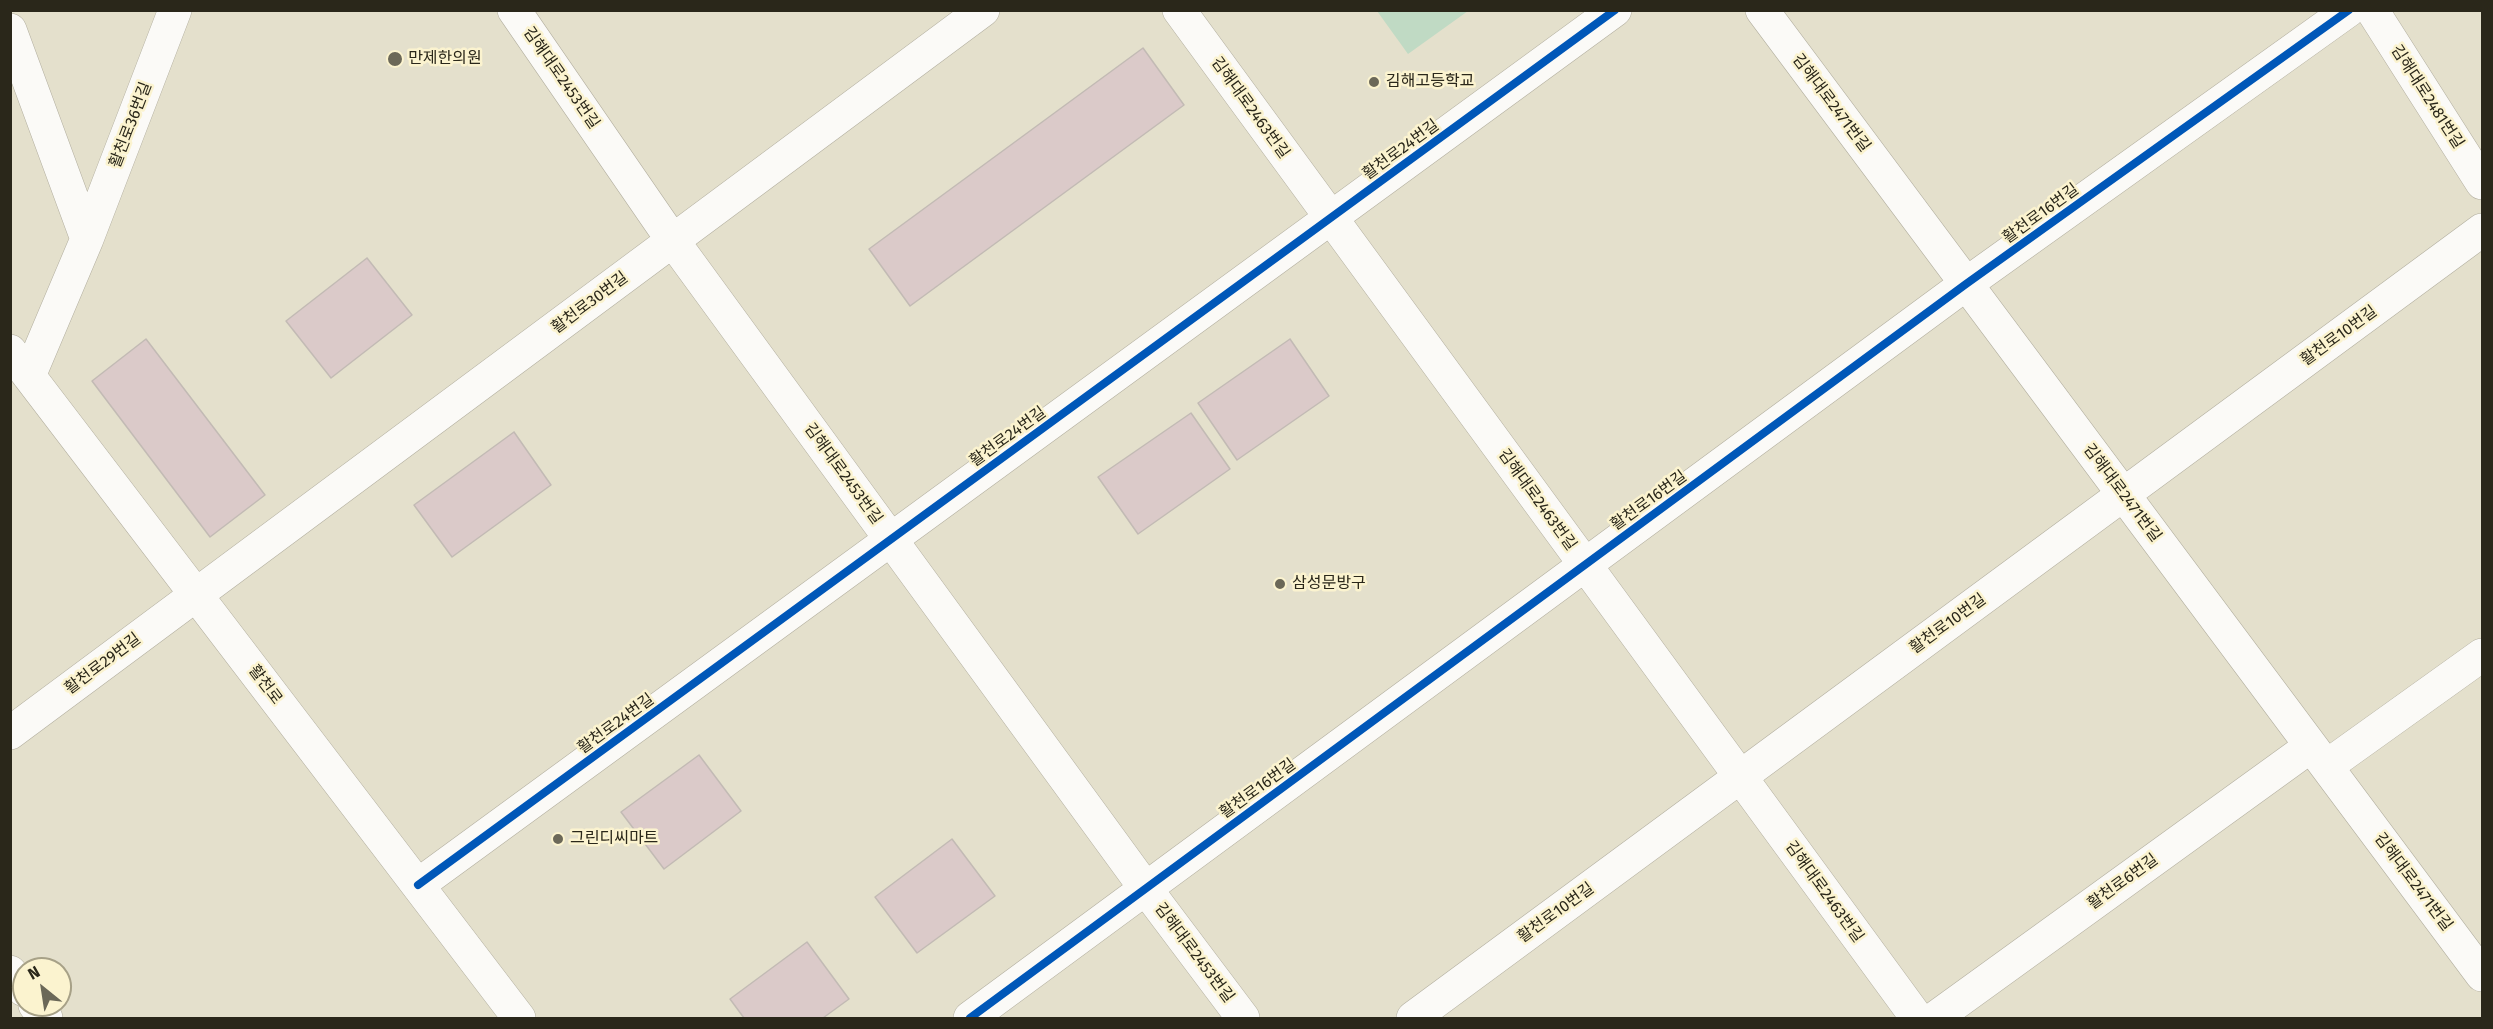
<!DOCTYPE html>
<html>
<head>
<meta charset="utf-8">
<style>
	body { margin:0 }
	#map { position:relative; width:2493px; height:1029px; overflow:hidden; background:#e4e0cc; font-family:"Fira Sans",sans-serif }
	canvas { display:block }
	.frame { position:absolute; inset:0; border:12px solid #2a271a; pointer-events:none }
	.north { position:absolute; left:12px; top:957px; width:60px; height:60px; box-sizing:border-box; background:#fbf3cf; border:2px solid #a7a187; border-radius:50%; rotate:330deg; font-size:16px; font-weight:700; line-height:24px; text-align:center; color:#2a271a }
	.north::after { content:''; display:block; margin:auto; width:21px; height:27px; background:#6b6858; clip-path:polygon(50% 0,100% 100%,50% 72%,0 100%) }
</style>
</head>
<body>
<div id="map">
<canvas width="2493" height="1029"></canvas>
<div class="frame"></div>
<div class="north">N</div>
</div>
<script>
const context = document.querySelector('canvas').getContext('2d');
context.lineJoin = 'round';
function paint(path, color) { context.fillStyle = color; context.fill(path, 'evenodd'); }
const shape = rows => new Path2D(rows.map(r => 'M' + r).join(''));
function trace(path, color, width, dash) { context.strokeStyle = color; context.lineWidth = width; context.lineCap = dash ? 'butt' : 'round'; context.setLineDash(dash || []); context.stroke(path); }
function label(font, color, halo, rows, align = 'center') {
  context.font = font + ' "Fira Sans","Noto Sans KR",sans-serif'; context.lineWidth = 5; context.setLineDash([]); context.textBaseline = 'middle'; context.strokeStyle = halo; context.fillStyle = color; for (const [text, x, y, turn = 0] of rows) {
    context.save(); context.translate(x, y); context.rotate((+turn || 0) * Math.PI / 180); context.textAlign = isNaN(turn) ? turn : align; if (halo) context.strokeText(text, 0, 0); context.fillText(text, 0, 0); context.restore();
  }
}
paint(shape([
	[1377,11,1468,11,1408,54]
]), '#c0dac4');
const building = shape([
	[1143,48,1184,105,910,306,869,249,1143,48],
	[367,258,412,315,331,378,286,321,367,258],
	[146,339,265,495,210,537,92,381,146,339],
	[1290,339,1329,396,1237,460,1198,403,1290,339],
	[1191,413,1230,469,1138,534,1098,477,1191,413],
	[514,432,551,485,452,557,414,505,514,432],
	[699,755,741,811,664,869,621,812,699,755],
	[952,839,995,896,917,953,875,897,952,839],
	[807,942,849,999,823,1018,744,1018,730,999,807,942]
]);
paint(building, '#dbcac9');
trace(building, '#c2bab4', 1.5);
const minor = shape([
	[514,10,673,241,1146,889,1243,1018],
	[1179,10,1917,1018],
	[1762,10,2482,975],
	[2372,10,2482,183],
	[10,30,87,239],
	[10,351,519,1018],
	[29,376,87,239,175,10],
	[10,733,983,10],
	[2327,766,2482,655],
	[418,885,1615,10],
	[10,972,24,990],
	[35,1005,46,1018],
	[970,1018,1966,284,2349,10],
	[1413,1018,2482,230],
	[1935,1018,2311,746]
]);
trace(minor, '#b2ae9f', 34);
trace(minor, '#fbfaf7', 33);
trace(shape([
	[418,885,1615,10],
	[970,1018,1966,284,2349,10]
]), '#0057b8', 8);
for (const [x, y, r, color] of [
	[395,59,8,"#6b6858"],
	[1374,82,6,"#6b6858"],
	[1280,584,6,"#6b6858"],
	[558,839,6,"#6b6858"]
]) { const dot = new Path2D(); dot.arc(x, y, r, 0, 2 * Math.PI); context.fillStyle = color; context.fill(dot); trace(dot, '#fbf3cf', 2); }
label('16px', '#2a271a', '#fbf3cf', [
	["만제한의원",408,59],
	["김해고등학교",1386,82],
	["삼성문방구",1292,584],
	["그린디씨마트",570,839]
], 'left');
label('16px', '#2a271a', '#fbf3cf', [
	["김해대로2453번길",561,78,55],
	["김해대로2481번길",2427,97,57],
	["김해대로2471번길",1831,103,53],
	["김해대로2463번길",1250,108,54],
	["활천로36번길",131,125,-69],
	["활천로24번길",1401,150,-36],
	["활천로16번길",2041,214,-36],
	["활천로30번길",590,303,-37],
	["활천로10번길",2339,336,-36],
	["활천로24번길",1008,437,-36],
	["김해대로2453번길",843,474,54],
	["김해대로2471번길",2122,493,53],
	["김해대로2463번길",1537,500,54],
	["활천로16번길",1649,501,-36],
	["활천로10번길",1948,624,-36],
	["활천로29번길",103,664,-37],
	["활천로",265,685,53],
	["활천로24번길",616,724,-36],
	["활천로16번길",1258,789,-36],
	["활천로6번길",2123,882,-36],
	["김해대로2471번길",2413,882,53],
	["김해대로2463번길",1824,892,54],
	["활천로10번길",1556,913,-36],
	["김해대로2453번길",1194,953,53]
]);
</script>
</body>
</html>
